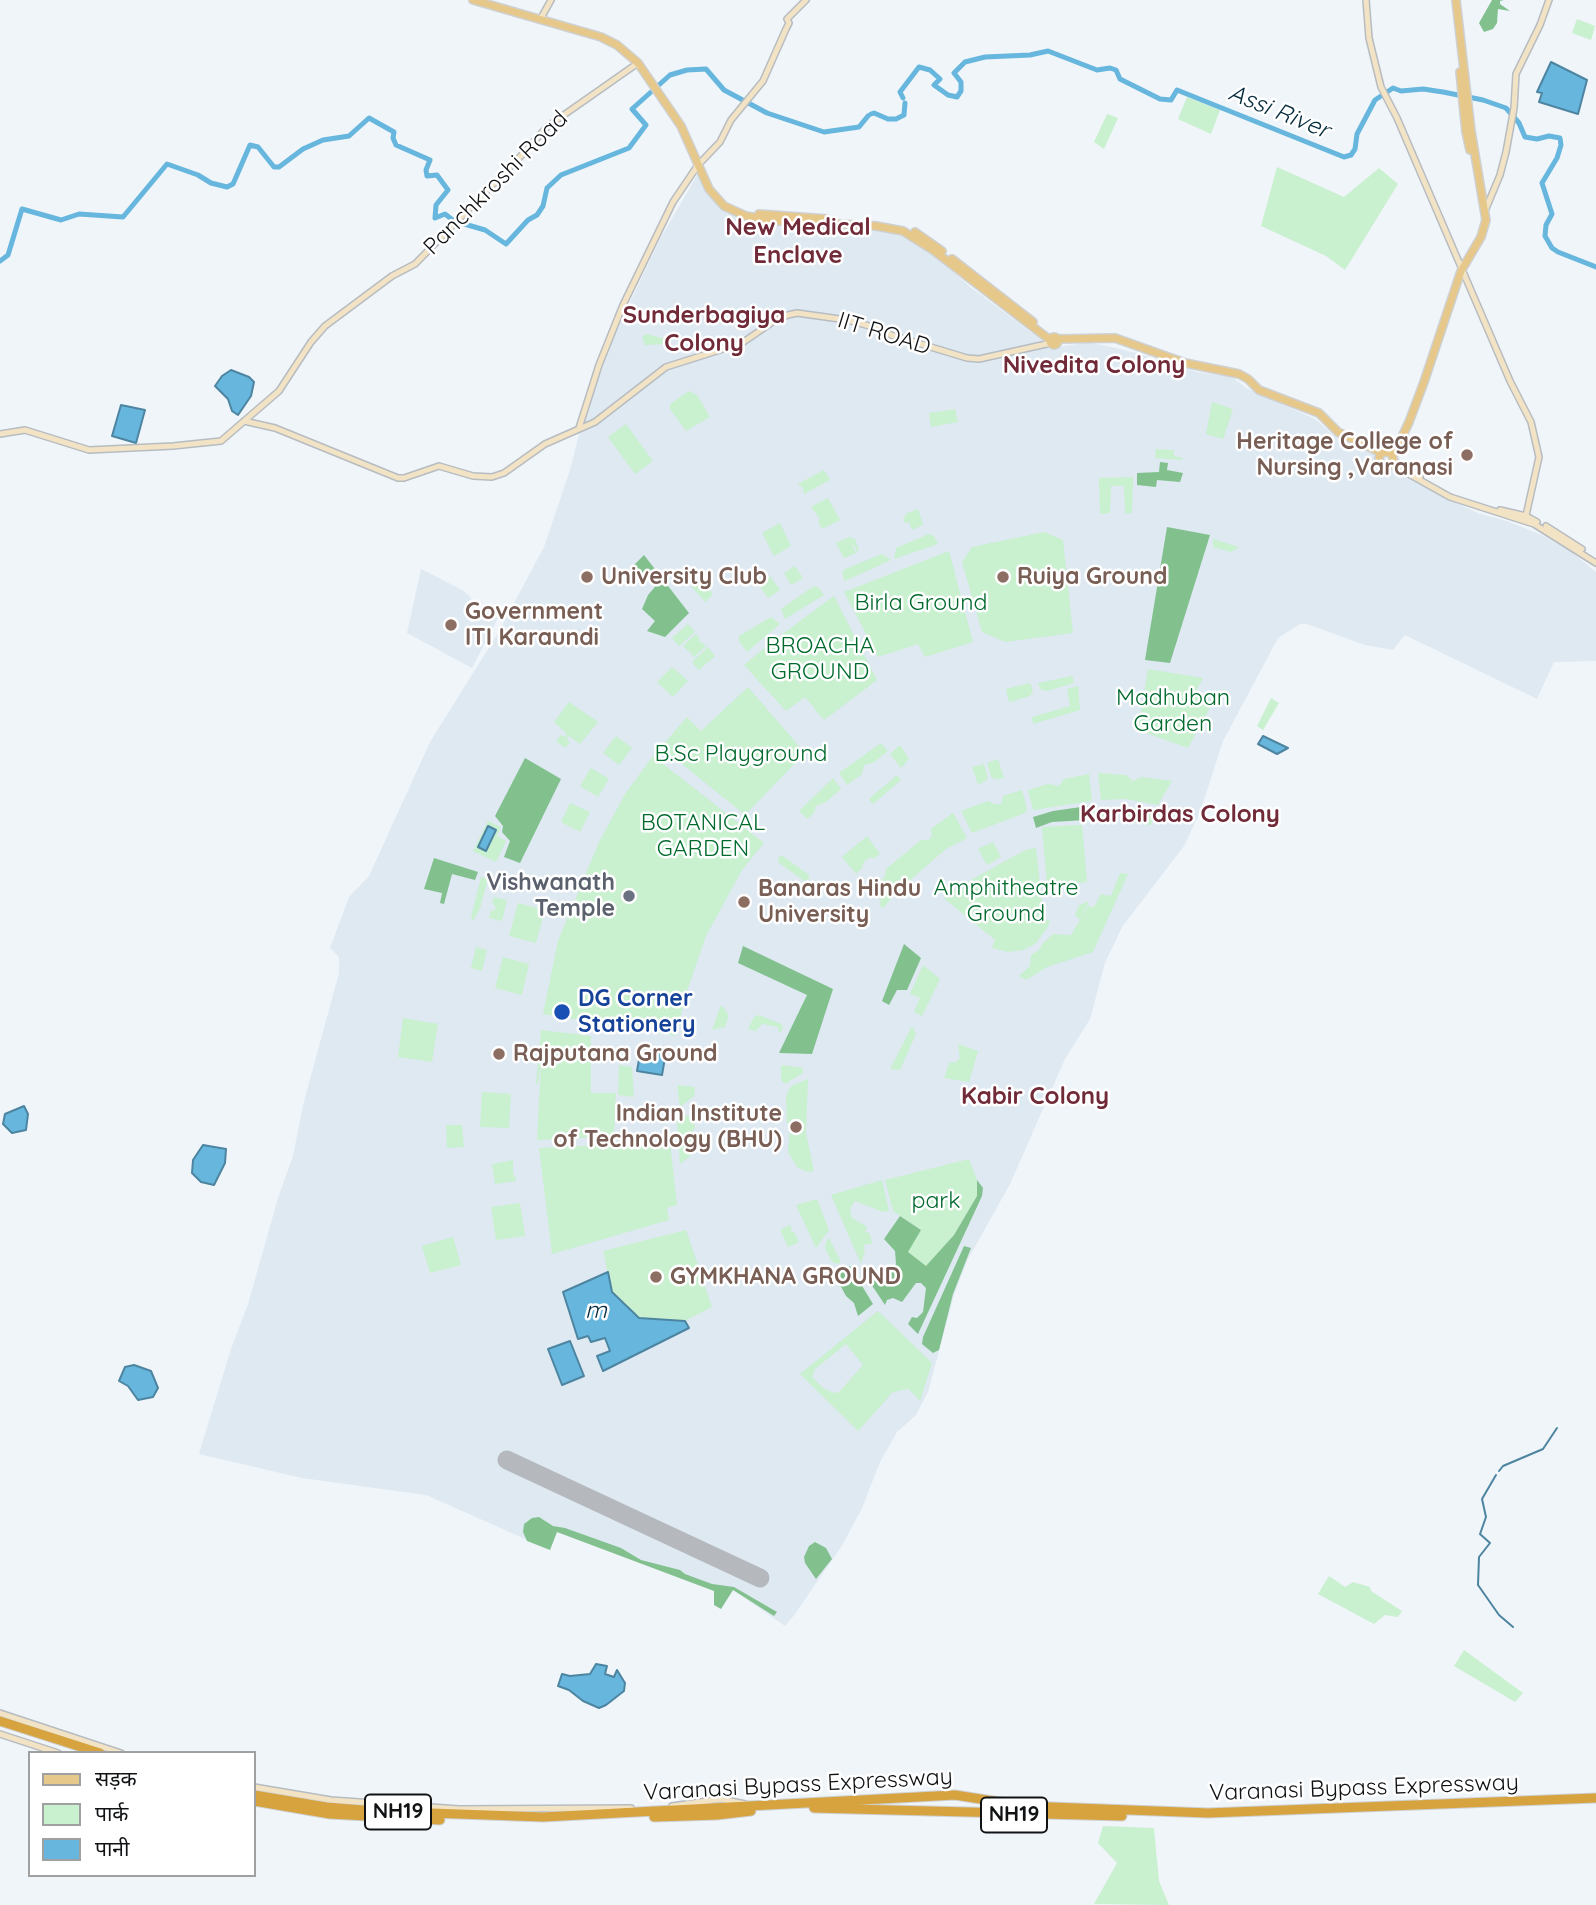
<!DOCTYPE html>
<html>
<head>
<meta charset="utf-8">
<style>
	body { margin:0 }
	#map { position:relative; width:1596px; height:1905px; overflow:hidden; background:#f0f5fa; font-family:Quicksand,"Noto Sans Devanagari",sans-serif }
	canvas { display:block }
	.legend { position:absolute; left:28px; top:1751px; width:228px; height:126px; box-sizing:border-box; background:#fff; border:2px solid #9fa0a1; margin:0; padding:9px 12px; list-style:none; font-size:21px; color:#101214 }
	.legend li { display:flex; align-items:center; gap:14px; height:35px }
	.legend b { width:35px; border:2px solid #9fa0a1 }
</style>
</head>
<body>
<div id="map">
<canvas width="1596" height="1905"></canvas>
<ul class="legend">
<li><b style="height:9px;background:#e6c88b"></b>सड़क</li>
<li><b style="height:19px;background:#c9f0cf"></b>पार्क</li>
<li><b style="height:19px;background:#67b6de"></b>पानी</li>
</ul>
</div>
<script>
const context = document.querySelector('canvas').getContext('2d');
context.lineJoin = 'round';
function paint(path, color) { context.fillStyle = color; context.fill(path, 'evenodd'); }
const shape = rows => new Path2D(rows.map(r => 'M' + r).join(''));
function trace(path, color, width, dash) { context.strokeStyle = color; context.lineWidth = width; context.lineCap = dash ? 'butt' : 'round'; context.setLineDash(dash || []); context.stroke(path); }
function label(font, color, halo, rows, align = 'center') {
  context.font = font + ' Quicksand,sans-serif'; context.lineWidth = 5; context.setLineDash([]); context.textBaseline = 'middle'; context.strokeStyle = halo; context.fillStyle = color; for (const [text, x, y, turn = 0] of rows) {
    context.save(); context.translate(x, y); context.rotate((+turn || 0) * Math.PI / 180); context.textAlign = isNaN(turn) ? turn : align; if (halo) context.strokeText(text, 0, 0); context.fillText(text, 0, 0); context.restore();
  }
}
paint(shape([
	[699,172,709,195,719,206,744,218,771,223,886,232,919,241,969,286,1052,348,1089,342,1141,354,1197,372,1232,377,1246,388,1315,419,1335,436,1379,454,1450,500,1480,514,1507,521,1542,535,1572,552,1596,572,1596,661,1554,662,1537,699,1405,635,1393,650,1365,645,1307,624,1300,624,1278,638,1223,741,1200,812,1184,846,1122,927,1105,963,1090,1019,1065,1059,1010,1184,967,1261,954,1295,928,1392,916,1415,897,1432,880,1462,862,1508,843,1544,795,1614,785,1626,733,1590,721,1609,714,1605,714,1591,557,1532,550,1550,426,1495,302,1478,199,1454,231,1349,248,1304,278,1198,293,1156,303,1105,339,973,339,957,330,948,349,897,369,876,430,742,498,633,544,547,570,470,582,422,615,334,660,239],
	[421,569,464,591,471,598,472,604,498,618,472,668,407,633]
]), '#dee9f2');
paint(shape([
	[1577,19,1595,26,1591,40,1572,33],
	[1187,97,1220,110,1211,134,1178,119],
	[1107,114,1118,118,1104,149,1094,142],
	[1277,167,1344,197,1379,168,1398,184,1345,270,1326,256,1261,226],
	[646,334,666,339,666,344,645,345,642,337],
	[689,391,697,395,710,417,686,431,670,409,670,404],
	[1212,402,1233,409,1223,439,1206,434],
	[955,409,958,422,931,427,929,413],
	[626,424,653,461,635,474,608,437],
	[1156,449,1174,450,1174,456,1183,458,1181,460,1155,458],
	[824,470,830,480,804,494,803,488,798,484],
	[1133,477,1132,513,1125,513,1124,486,1111,486,1110,513,1100,514,1099,478],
	[828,498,840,520,822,529,818,521,820,519,811,507],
	[918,509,923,525,912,530,909,522,905,523,903,519,907,513],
	[780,523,791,546,774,556,762,533],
	[1044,532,1063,540,1073,633,1005,642,982,632,962,562,972,547],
	[929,534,934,536,938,544,894,559,896,548],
	[849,537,855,539,859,551,857,552,854,545,852,545,856,553,844,558,836,543],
	[1213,539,1239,547,1240,547,1231,552,1213,547],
	[949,551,973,642,925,657,918,644,878,657,844,592],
	[882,554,891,560,845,581,843,577,843,570],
	[795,566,803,578,791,585,784,573],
	[770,576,780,590,768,598,758,584],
	[700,579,713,594,705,602,691,586],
	[814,586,819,588,824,595,785,619,781,609],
	[834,596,877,680,824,720,805,697,786,711,744,665,773,641],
	[771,617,780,624,747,652,739,641,739,636],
	[688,624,695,632,679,646,672,638],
	[696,634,700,638,698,640,706,646,693,658,692,654,683,646],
	[708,647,715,656,699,670,692,662],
	[672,667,688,681,673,697,657,682],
	[1148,669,1203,678,1196,691,1213,702,1188,748,1138,730],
	[1072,676,1074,683,1047,691,1040,689,1038,683],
	[1030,683,1033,691,1030,696,1009,702,1006,689],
	[1078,686,1080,710,1033,724,1032,717,1070,706,1067,689],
	[748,687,805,753,745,815,661,747,687,717,701,731],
	[1271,698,1279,703,1263,730,1257,726],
	[569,702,598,722,580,744,569,736,566,739,570,742,565,748,556,741,561,735,565,737,567,734,554,722],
	[616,736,632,748,619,765,603,753],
	[881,743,888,751,873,763,864,765,862,774,847,785,839,773],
	[900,745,909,759,901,768,890,754],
	[653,756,764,843,742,870,706,936,686,994,676,1036,543,1014,558,941,599,842,625,794],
	[998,759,1004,778,996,780,995,778,992,779,987,763],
	[984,764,988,779,978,785,972,767],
	[591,768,609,779,598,797,580,786],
	[1098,773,1126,775,1133,781,1141,777,1172,781,1158,805,1126,799,1101,800],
	[1089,774,1092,801,1033,810,1028,790,1048,784,1059,786,1064,779],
	[897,775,901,780,873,804,869,799],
	[833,778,841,789,826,802,816,806,814,813,807,819,799,811],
	[1022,790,1027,809,1025,813,972,833,961,811,988,801,995,804,1001,804,1003,796],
	[570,803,590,812,580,832,561,822],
	[1118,808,1117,813,1112,821,1090,819,1090,809],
	[1122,808,1138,808,1157,810,1151,825,1125,822],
	[953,813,967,838,946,849,899,890,883,908,879,906,881,901,869,885,874,880,884,879,886,869,921,840,929,840,932,836,931,829],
	[488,821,501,827,497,836,506,841,496,862,473,851],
	[1082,825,1087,882,1047,885,1042,827],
	[867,836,880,854,873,859,871,857,865,861,862,865,863,867,856,874,842,857],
	[993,842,1001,857,987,865,978,849],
	[1036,848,1044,919,1050,921,1048,927,1035,944,1023,950,1008,952,992,948,995,940,945,899,944,895,1025,850],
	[779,856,783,856,809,875,809,879,804,881,778,862],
	[1120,873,1128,874,1093,952,1047,967,1026,980,1019,976,1030,966,1031,955,1039,950,1043,943,1053,934,1071,935,1080,920,1075,915,1079,905,1089,901,1080,920,1088,906,1094,907,1101,894,1111,896],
	[481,877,488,879,480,908,473,921,471,917],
	[494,897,507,900,502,921,489,918,491,910,494,911,496,906,492,904],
	[518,903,545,910,536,943,509,936],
	[476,947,487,950,482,971,471,968],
	[503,957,529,964,522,995,495,988],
	[923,965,940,979,922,1016,914,1012,920,998,910,994],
	[721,1005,728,1014,728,1018,725,1027,712,1030],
	[759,1015,781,1024,783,1026,781,1032,779,1032,778,1027,762,1024,756,1031,748,1029,754,1017],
	[403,1018,438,1024,432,1062,398,1057],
	[912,1026,916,1034,900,1070,890,1069],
	[541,1030,591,1036,591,1093,616,1093,614,1136,537,1140,541,1062,538,1084,536,1084],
	[958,1044,978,1051,969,1082,944,1078,949,1063,956,1062,960,1058],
	[619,1065,632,1067,634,1097,618,1095],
	[781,1065,803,1068,803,1073,785,1084,781,1080],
	[808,1079,806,1133,814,1171,807,1172,797,1167,788,1152,790,1126,787,1123,786,1097,789,1089,793,1085],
	[677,1085,695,1087,694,1096,680,1107],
	[482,1092,511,1094,509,1128,480,1127],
	[676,1110,694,1120,695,1128,691,1134,691,1140,695,1142,695,1152,680,1164],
	[446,1125,462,1125,464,1147,447,1148],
	[670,1142,677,1205,667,1208,669,1220,552,1254,539,1148],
	[969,1159,977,1180,977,1196,954,1235,926,1267,907,1252,921,1230,893,1211,885,1180],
	[513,1160,513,1174,515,1176,516,1181,495,1184,492,1164],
	[882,1180,889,1211,883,1212,855,1201,850,1209,852,1218,867,1227,865,1231,870,1234,872,1244,866,1244,863,1247,865,1252,861,1264,831,1195],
	[817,1199,829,1230,816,1248,796,1205],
	[520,1203,525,1236,496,1240,491,1207],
	[790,1225,792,1229,790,1231,794,1232,799,1242,788,1247,780,1230],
	[686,1230,712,1307,685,1321,639,1318,612,1292,603,1251],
	[453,1237,461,1265,430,1273,422,1246],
	[829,1238,841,1262,838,1264,832,1262,825,1248,826,1242],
	[878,1311,932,1363,920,1401,909,1389,893,1392,858,1431,800,1374],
	[846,1344,863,1365,839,1392,834,1393,823,1388,812,1377,815,1369],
	[1329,1576,1345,1587,1353,1582,1370,1587,1371,1591,1402,1611,1398,1617,1385,1615,1374,1624,1318,1594],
	[1464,1650,1523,1693,1515,1702,1454,1666],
	[1103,1826,1154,1828,1159,1881,1169,1905,1094,1904,1117,1863,1098,1843]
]), '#c9f0cf');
paint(shape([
	[1492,0,1504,0,1500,1,1500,4,1510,11,1498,9,1497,23,1493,29,1484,32,1479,23],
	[1160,462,1168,463,1167,470,1183,473,1180,482,1157,480,1156,487,1137,485,1137,473,1159,472],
	[1167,527,1210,535,1170,663,1145,660],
	[644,555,689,613,665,637,647,631,655,621,642,609,648,595,660,581,652,574,646,578,630,569],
	[525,758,561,779,520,863,504,857,510,841,502,832,503,826,495,816],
	[1088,806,1087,820,1052,822,1036,828,1033,817,1053,811],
	[434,858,478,872,475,880,452,874,444,904,440,903,442,893,424,889],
	[904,944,921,958,907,990,897,990,889,1005,882,1001],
	[743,946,833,989,812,1054,779,1053,807,995,738,963],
	[977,1180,983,1188,982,1196,918,1334,908,1324,912,1317,917,1318,923,1312,926,1288,921,1283,916,1283,902,1302,893,1298,887,1300,885,1305,867,1278,874,1274,883,1278,890,1274,896,1264,895,1251,884,1239,900,1216,921,1230,908,1252,926,1266,954,1235,977,1196],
	[964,1246,971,1248,953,1294,939,1350,933,1353,922,1344,923,1337],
	[850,1266,873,1304,858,1316,854,1303,846,1296,832,1270,840,1270],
	[539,1517,553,1526,565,1528,621,1548,641,1560,680,1570,685,1574,712,1584,734,1587,777,1612,774,1616,733,1590,721,1609,714,1605,714,1591,557,1532,550,1550,527,1541,523,1532,524,1524,532,1518],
	[815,1542,826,1548,832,1559,816,1579,805,1563,804,1557,809,1546]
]), '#82c18e');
const water = shape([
	[1551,62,1587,80,1578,114,1539,102,1542,93,1537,92,1551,62],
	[231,370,249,377,254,382,251,396,238,415,232,411,228,399,215,386,222,376,231,370],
	[121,405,145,410,136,443,112,436,121,405],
	[1263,736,1288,748,1277,754,1258,744,1263,736],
	[488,826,496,830,486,851,478,847,488,826],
	[641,1048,666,1052,662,1075,637,1071,641,1048],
	[24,1106,28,1114,26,1130,12,1133,3,1124,5,1114,24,1106],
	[203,1145,226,1149,225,1163,214,1185,201,1182,192,1173,193,1160,203,1145],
	[608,1272,612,1292,639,1318,685,1321,689,1328,603,1371,597,1356,610,1351,605,1338,591,1342,588,1336,578,1339,563,1292,608,1272],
	[570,1341,584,1376,562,1385,548,1349,570,1341],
	[134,1365,151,1371,158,1388,153,1397,138,1400,128,1386,119,1381,125,1367,134,1365],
	[596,1664,607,1666,605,1674,614,1677,617,1670,625,1683,624,1691,606,1705,599,1708,583,1701,569,1690,558,1686,562,1674,570,1676,590,1674,596,1664]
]);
paint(water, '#67b6de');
trace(water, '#4d85a1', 2);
trace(shape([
	[1499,1471,1503,1466,1543,1449,1557,1428],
	[1496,1475,1482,1499,1486,1517,1480,1534,1490,1543,1479,1557,1478,1585,1499,1615,1513,1627]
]), '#4d85a1', 2);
trace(shape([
	[903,98,900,92,919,67,930,70,940,79,934,85,948,95,957,97,961,91,961,82,954,73,965,62,985,57,1030,55,1048,51,1097,70,1110,68,1116,70,1120,79,1160,99,1171,100,1177,90,1344,157,1351,155,1355,149,1357,134,1375,100,1393,88,1401,91,1423,89,1443,92,1483,100,1506,108,1519,123,1525,137,1537,139,1549,136,1560,138,1561,145,1557,158,1542,183,1552,214,1546,225,1545,236,1552,248,1558,252,1596,267],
	[871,114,874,113,888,119,896,119,904,115,905,103],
	[0,261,8,255,22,209,61,220,79,214,123,217,167,164,198,175,211,183,227,187,233,184,250,145,258,147,274,167,279,167,303,149,323,140,349,136,369,118,394,132,393,138,396,145,430,160,426,170,427,176,437,175,448,190,436,205,435,218,445,214,454,221,485,230,506,244,528,220,537,215,543,206,547,188,561,175,629,148,646,125,632,109,670,75,687,70,706,69,724,90,767,113,824,132,859,127,868,116]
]), '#67b6de', 5);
trace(shape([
	[507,1460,760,1578]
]), '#b5b9be', 19);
const secondary = shape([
	[1366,0,1369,38,1381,87,1397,118,1510,381,1531,422,1539,457,1525,520],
	[540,20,551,0],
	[1485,211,1500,175,1506,152,1514,108,1516,74,1540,25,1549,0],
	[244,421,275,428,398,478,404,478,439,466,473,476,492,477,504,473,545,444,595,422,666,367,742,343,774,321,788,315,797,313,847,320,881,329,891,335,967,358,979,359,1051,343],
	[579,428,599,365,623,305,673,202,698,165,720,142,731,120,763,81,786,29,789,23,787,19,806,0],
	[0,434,25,430,89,450,173,446,221,441,279,391,311,342,325,326,392,276,415,264,519,158,548,126,638,63],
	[1393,460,1420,477],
	[1391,464,1450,497,1534,524,1596,563],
	[1500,510,1526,516,1537,522],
	[1546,526,1582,549],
	[0,1713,121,1753],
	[0,1734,58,1753],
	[254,1787,331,1800,459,1809,631,1808],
	[672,1806,721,1799,745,1804]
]);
const primary = shape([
	[473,0,601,37,617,45,638,63,681,126,709,189,724,206,746,216,778,221,876,226,903,231,933,250,1050,340],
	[1460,72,1466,132,1470,150],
	[759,214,827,219],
	[915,232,942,251],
	[952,259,1033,322],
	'1050 341a4 4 0 1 1 8 0a4 4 0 1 1-8 0Z',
	[1057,339,1115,338,1185,363,1239,374,1248,379,1259,390,1319,413,1338,432,1382,453],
	'1379 459a7 7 0 1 1 14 0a7 7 0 1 1-14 0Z',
	[1393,456,1409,422,1424,382,1461,271,1481,237,1486,220,1471,131,1456,0]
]);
const highway = shape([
	[0,1721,100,1753],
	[254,1795,326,1807,375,1811,543,1817,955,1795,1025,1806,1208,1813,1596,1798],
	[254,1801,330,1814,440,1820],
	[814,1808,1122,1816],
	[654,1817,717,1815,751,1811]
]);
trace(secondary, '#b7bcc1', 8);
trace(primary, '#cfd0d0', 10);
trace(highway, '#cfd0d0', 11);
trace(secondary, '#f3e3c5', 5);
trace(primary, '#e6c88b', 7);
trace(highway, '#d6a33e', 9);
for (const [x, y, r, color] of [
	[1467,455,7,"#8d6e63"],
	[587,577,7,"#8d6e63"],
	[1003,577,7,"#8d6e63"],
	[451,625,7,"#8d6e63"],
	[629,896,7,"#6b7280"],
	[744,902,7,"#8d6e63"],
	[562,1012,9,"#1a4fb4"],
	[499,1054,7,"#8d6e63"],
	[796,1127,7,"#8d6e63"],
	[656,1277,7,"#8d6e63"]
]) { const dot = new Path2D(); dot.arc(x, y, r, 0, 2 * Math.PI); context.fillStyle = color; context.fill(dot); trace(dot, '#fff', 2.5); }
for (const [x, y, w] of [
	[398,1812,66],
	[1014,1815,66]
]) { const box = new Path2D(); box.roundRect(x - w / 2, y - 17.5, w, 35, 5); context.fillStyle = '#fff'; context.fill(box); trace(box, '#101214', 2); }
label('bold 21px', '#101214', null, [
	["NH19",398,1812],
	["NH19",1014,1815]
]);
label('23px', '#101214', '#fff', [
	["Panchkroshi Road",496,183,-45],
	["IIT ROAD",884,334,17],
	["Varanasi Bypass Expressway",798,1785,-3],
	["Varanasi Bypass Expressway",1364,1788,-2]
]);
label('bold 23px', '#785e54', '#fff', [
	["Heritage College of",1453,442,"right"],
	["Nursing ,Varanasi",1453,468,"right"],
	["University Club",601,577],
	["Ruiya Ground",1017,577],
	["Government",465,612],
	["ITI Karaundi",465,638],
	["Banaras Hindu",758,889],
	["University",758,915],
	["Rajputana Ground",513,1054],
	["Indian Institute",782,1114,"right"],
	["of Technology (BHU)",782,1140,"right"],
	["GYMKHANA GROUND",670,1277]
], 'left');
label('23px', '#006a2d', '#fff', [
	["Birla Ground",921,603],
	["BROACHA",820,646],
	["GROUND",820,672],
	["Madhuban",1173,698],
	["Garden",1173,724],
	["B.Sc Playground",741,754],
	["BOTANICAL",703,823],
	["GARDEN",703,849],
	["Amphitheatre",1006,888],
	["Ground",1006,914],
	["park",936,1201]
]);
label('bold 23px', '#5b616d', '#fff', [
	["Vishwanath",615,883],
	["Temple",615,909]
], 'right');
label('bold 23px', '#164399', '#fff', [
	["DG Corner",578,999],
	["Stationery",578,1025]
], 'left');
label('italic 24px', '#082d3e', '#fff', [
	["Assi River",1279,112,22],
	["m",596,1311]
]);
label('bold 24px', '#702a38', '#fff', [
	["New Medical",798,228],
	["Enclave",798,256],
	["Sunderbagiya",704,316],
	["Colony",704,344],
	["Nivedita Colony",1094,366],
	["Karbirdas Colony",1180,815],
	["Kabir Colony",1035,1097]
]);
</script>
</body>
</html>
